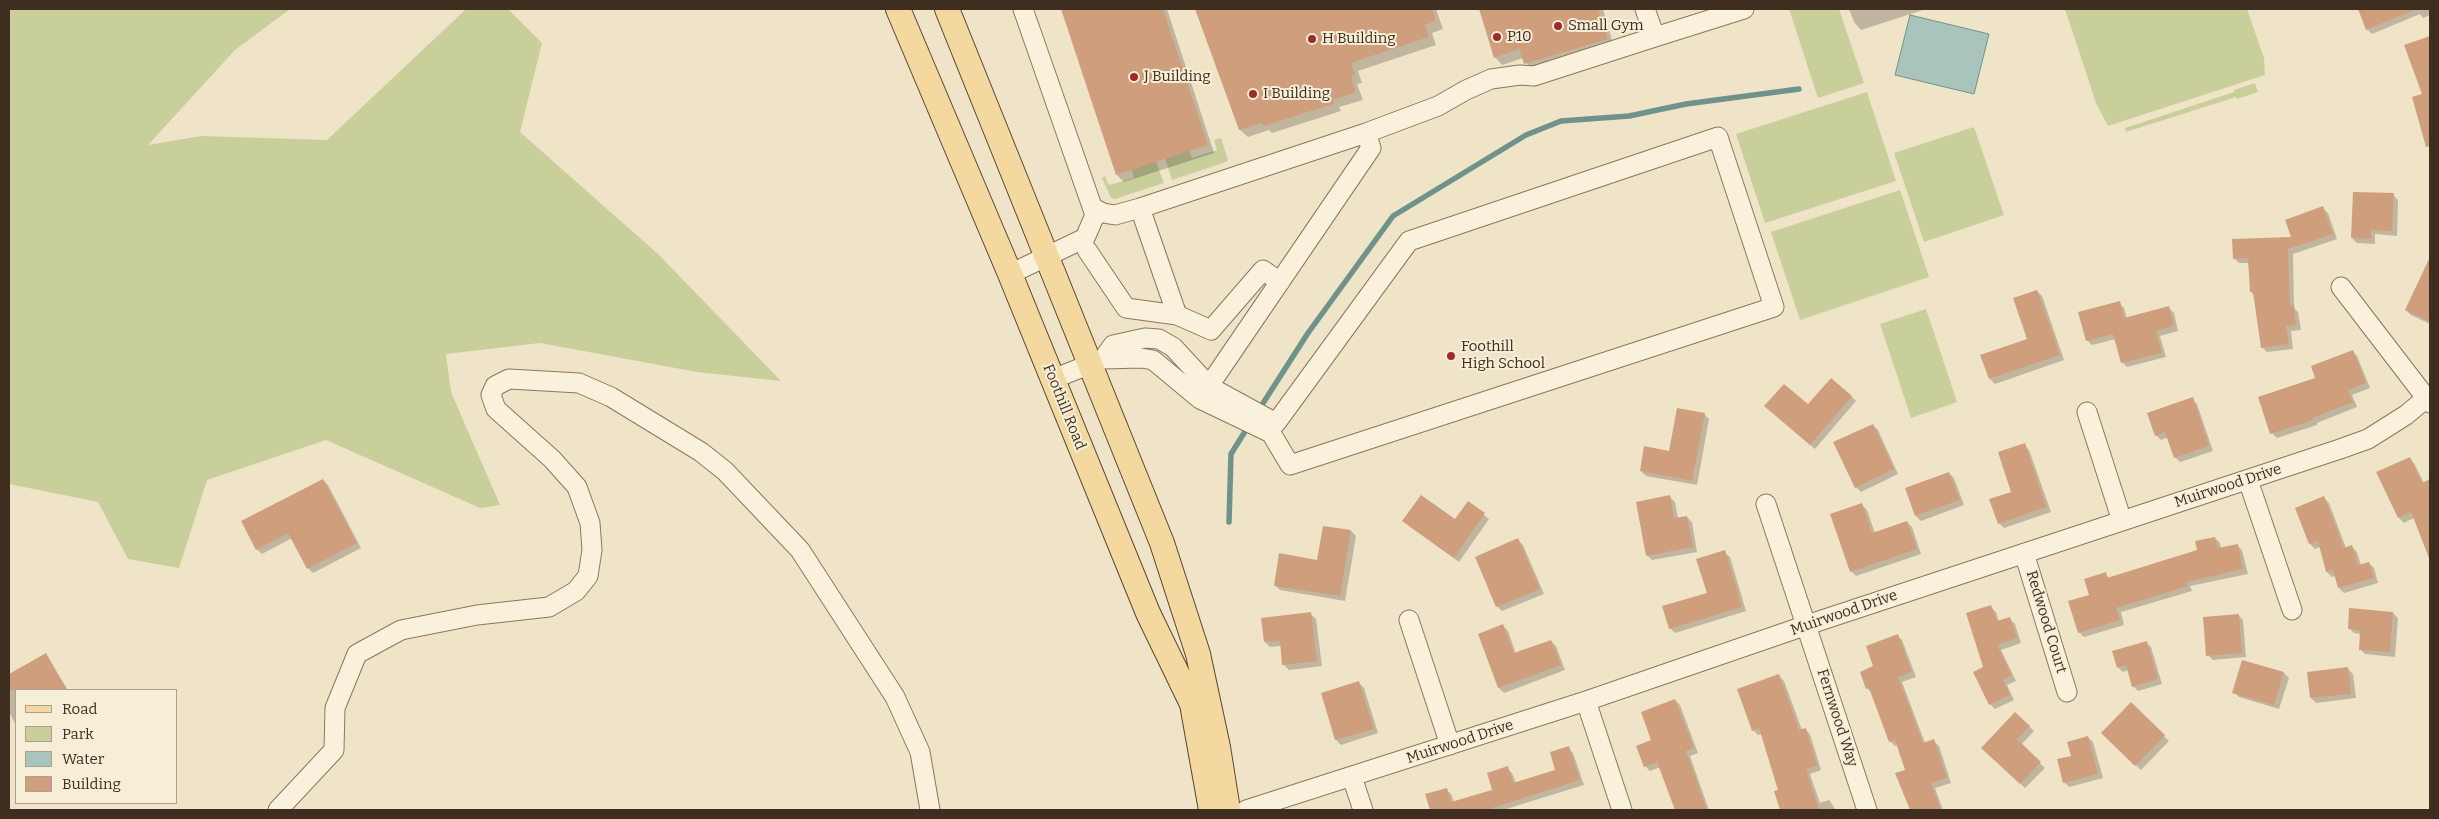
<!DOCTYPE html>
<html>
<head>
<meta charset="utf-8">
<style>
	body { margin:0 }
	#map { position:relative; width:2439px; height:819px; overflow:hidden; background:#f0e4c8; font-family:Bitter,serif }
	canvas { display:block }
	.frame { position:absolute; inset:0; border:10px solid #3d2e20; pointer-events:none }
	.legend { position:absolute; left:15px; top:689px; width:162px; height:115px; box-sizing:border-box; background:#f7eed8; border:1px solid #ada18e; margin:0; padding:6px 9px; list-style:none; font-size:15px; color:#3d2e20 }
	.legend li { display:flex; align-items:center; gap:10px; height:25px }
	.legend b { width:25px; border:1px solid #ada18e }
</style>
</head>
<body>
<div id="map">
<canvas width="2439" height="819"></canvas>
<div class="frame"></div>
<ul class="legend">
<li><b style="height:6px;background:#f3d9a0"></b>Road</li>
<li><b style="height:14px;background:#c9cf9b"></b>Park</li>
<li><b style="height:14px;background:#a9c4bc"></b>Water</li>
<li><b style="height:14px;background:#cf9f7d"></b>Building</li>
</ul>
</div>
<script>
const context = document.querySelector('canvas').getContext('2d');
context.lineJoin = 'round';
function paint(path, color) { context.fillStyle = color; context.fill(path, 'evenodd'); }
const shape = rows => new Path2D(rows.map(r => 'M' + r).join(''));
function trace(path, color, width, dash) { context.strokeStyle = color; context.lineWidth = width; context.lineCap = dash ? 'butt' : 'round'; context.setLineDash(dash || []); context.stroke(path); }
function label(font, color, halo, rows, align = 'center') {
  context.font = font + ' Bitter,serif'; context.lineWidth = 4; context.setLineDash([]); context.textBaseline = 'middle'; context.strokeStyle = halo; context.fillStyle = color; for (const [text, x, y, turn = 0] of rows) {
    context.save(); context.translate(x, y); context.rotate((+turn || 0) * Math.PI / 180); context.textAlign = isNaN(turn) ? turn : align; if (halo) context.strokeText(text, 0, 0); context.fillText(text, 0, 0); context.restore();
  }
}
paint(shape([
	[9,9,290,9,235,50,148,145,201,136,327,140,466,9,508,9,542,43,520,132,658,254,781,381,697,372,540,343,446,354,451,392,500,505,480,508,326,440,207,480,179,568,128,559,98,502,9,484],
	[1789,9,1839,9,1864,83,1818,98],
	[2065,9,2247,9,2264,58,2265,75,2108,126,2096,103],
	[2255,83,2258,92,2237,99,2236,97,2126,132,2125,128,2234,92,2234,90],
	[1867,92,1896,181,1765,223,1736,134],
	[1974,127,2004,215,1924,242,1894,153],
	[1221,138,1228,160,1226,162,1172,180,1163,152,1187,144,1192,158,1217,150,1214,140],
	[1154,156,1164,183,1115,199,1111,198,1102,178,1105,176,1109,185,1134,178,1130,164],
	[1900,190,1929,277,1800,320,1771,232],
	[1926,309,1957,402,1911,418,1880,324]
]), '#c9cf9b');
const water = shape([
	[1910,15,1989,34,1974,94,1895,75,1910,15]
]);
paint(water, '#a9c4bc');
trace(water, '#6f938a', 1);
paint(shape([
	[1062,9,1167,9,1214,153,1124,182,1117,175],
	[1196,9,1436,9,1443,29,1432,33,1436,45,1358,71,1362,83,1357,84,1363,100,1339,107,1341,111,1272,133,1269,130,1248,137,1240,130],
	[1480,9,1603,9,1614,47,1532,71,1523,58,1502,65,1495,57],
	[1849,9,1926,9,1861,30,1854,22],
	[2359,9,2430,9,2430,15,2423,18,2420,14,2372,34,2367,29],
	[2430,37,2430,139,2429,139,2424,94,2406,46],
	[2393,195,2398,200,2397,236,2375,234,2375,244,2357,243,2352,238],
	[2323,208,2328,213,2337,239,2293,254,2294,308,2298,312,2301,330,2291,331,2293,349,2267,352,2262,347,2255,296,2251,292,2250,263,2239,263,2234,258,2293,238],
	[2421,279,2430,283,2430,324,2411,315,2406,310],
	[2037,291,2042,296,2064,360,1995,384,1990,379,2028,340],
	[2119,303,2124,308,2127,319,2169,308,2174,313,2178,331,2160,336,2166,357,2127,367,2122,362,2116,339,2092,345,2087,340],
	[2352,351,2357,356,2370,388,2352,395,2357,407,2317,423,2317,425,2277,438,2272,433,2317,379],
	[1851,396,1856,401,1815,449,1771,411],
	[2192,399,2197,404,2213,451,2180,462,2175,457,2169,437,2161,440,2156,435],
	[1704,414,1709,419,1697,485,1646,476,1641,471,1670,452],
	[1873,425,1878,430,1898,474,1861,492,1856,487],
	[2024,445,2029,450,2051,512,2004,528,1999,523,2013,493],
	[2409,458,2414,463,2424,483,2430,480,2430,561,2414,518,2404,523,2399,518],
	[1949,473,1954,478,1964,505,1921,521,1916,516,1906,489],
	[323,480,328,485,361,548,313,573,308,568,292,538,262,554,257,549],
	[1670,497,1675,502,1678,518,1687,517,1692,522,1697,552,1652,560,1647,555],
	[2324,498,2329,503,2346,548,2352,547,2357,552,2361,565,2369,563,2374,568,2378,583,2344,593,2339,588,2336,576,2332,577,2327,572,2320,547,2315,549,2310,544,2297,508],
	[1468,503,1489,519,1459,562,1409,526,1455,521],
	[1862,505,1867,510,1875,533,1907,522,1912,527,1921,554,1856,576,1851,571],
	[1324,527,1351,531,1356,536,1345,601,1280,590,1275,585,1318,561],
	[2215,538,2220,543,2221,549,2237,545,2242,550,2248,574,2190,586,2192,591,2121,612,2124,625,2084,637,2079,632,2091,596,2105,574,2110,578,2199,551],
	[1518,540,1523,545,1544,594,1502,611,1497,606],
	[1724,552,1730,557,1746,611,1675,633,1670,628,1708,594],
	[1991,607,1996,612,1999,622,2010,619,2015,624,2021,643,2001,650,2016,681,2007,685,2014,700,1995,709,1990,704,1984,668],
	[2393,613,2398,618,2395,657,2365,654,2360,649,2361,634,2354,633,2349,628],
	[1311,614,1316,619,1322,666,1289,670,1284,665,1281,646,1270,647,1265,642],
	[2238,615,2243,620,2246,657,2213,660,2208,655],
	[1503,626,1508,631,1516,654,1551,641,1556,646,1565,670,1504,693,1499,688,1480,634],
	[1897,635,1902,640,1916,677,1902,682,1925,743,1934,741,1939,746,1951,783,1935,788,1943,810,1911,810,1896,774,1906,771,1898,745,1895,746,1890,741,1873,694,1867,688,1875,667],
	[2146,642,2151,647,2162,684,2138,691,2133,686,2128,670,2123,672,2118,667],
	[46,655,68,690,16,690,16,725,9,712,9,676],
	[2348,669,2353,674,2356,698,2316,703,2311,698],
	[2284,673,2289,678,2279,709,2239,697,2234,692],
	[1779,676,1784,681,1802,730,1805,729,1810,734,1821,770,1810,774,1820,803,1829,800,1836,810,1782,810,1776,792,1779,791,1762,734,1758,735,1753,730],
	[1359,683,1364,688,1378,733,1341,745,1336,740,1322,694],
	[1675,700,1680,705,1698,753,1690,756,1709,810,1676,810,1661,767,1650,771,1645,766,1653,740],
	[2131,704,2169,741,2141,770,2103,733],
	[2015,713,2034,731,2021,745,2045,768,2025,788,1983,748],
	[2088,737,2093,742,2103,778,2069,787,2064,782,2072,756],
	[1568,748,1573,753,1584,785,1503,810,1432,810,1427,795,1446,789,1451,794,1454,802,1494,791,1507,768,1512,773,1516,783,1557,770]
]), '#0003');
trace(shape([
	[1258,411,1308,333,1393,216,1526,135,1561,121,1629,116,1686,104,1799,89],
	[1229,522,1231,454,1249,425]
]), '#6f938a', 5.5);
paint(shape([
	[1061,9,1163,9,1208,145,1116,175],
	[1195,9,1432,9,1436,21,1425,25,1429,37,1351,63,1355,75,1351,77,1356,92,1333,100,1334,104,1311,111,1264,126,1262,123,1239,130],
	[1479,9,1598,9,1608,39,1524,64,1519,49,1494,58],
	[2358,9,2416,9,2366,30],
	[2430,36,2430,146,2426,147,2412,97,2422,94,2404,45],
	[2353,192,2394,193,2392,231,2371,230,2371,239,2351,238],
	[2323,206,2333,234,2288,249,2290,306,2294,305,2296,325,2286,326,2289,344,2261,348,2253,292,2250,292,2248,258,2233,259,2232,239,2291,237,2285,220],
	[2430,257,2430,322,2405,310],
	[2037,290,2060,355,1989,379,1980,355,2027,339,2013,298],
	[2120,301,2124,318,2169,306,2174,326,2156,331,2162,353,2121,363,2113,334,2086,341,2078,312],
	[2353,350,2366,383,2348,390,2353,402,2312,418,2313,420,2270,434,2258,397,2315,378,2311,366],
	[1831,378,1852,396,1810,445,1764,406,1784,384,1808,404],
	[2193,397,2209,446,2174,458,2165,432,2155,436,2147,413],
	[1677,408,1705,413,1692,481,1640,471,1644,446,1669,451],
	[1873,424,1894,469,1855,488,1833,442],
	[2025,443,2046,507,1998,524,1989,499,2011,492,1998,452],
	[2410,457,2422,483,2430,479,2430,560,2411,512,2398,518,2376,472],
	[1949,472,1960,500,1915,516,1905,488],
	[323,479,357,543,307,569,288,533,256,550,241,521],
	[1421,495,1455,519,1468,501,1485,513,1454,558,1402,521],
	[1670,495,1674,518,1687,516,1693,547,1646,556,1636,502],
	[2324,496,2344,548,2352,545,2358,565,2369,562,2374,578,2338,588,2333,570,2326,572,2318,541,2309,544,2295,508],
	[1862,503,1872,533,1907,521,1917,549,1850,572,1830,514],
	[1323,526,1351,530,1340,596,1274,586,1279,553,1317,560],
	[2215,537,2218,548,2238,544,2243,569,2186,582,2188,586,2116,608,2120,620,2078,633,2068,601,2089,595,2084,579,2106,572,2107,578,2197,550,2195,541],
	[1518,538,1540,589,1496,607,1475,557],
	[1725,550,1742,607,1669,629,1662,606,1707,593,1696,559],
	[1991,605,1997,621,2010,617,2017,638,1997,645,2012,675,2003,680,2010,695,1989,705,1973,672,1983,667,1966,613],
	[2349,608,2393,612,2390,652,2359,650,2360,630,2348,629],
	[1311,612,1317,661,1282,665,1280,641,1264,642,1261,618],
	[2239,614,2242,653,2206,656,2203,617],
	[1503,624,1514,653,1551,640,1561,665,1498,688,1478,634],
	[1898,634,1912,672,1898,677,1923,743,1934,739,1947,778,1931,783,1941,810,1910,810,1895,773,1905,770,1895,740,1889,742,1869,688,1866,689,1860,672,1873,666,1866,646],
	[2147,641,2158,679,2132,687,2126,665,2117,668,2112,651],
	[46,653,67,690,9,690,9,674],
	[2242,660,2284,672,2274,705,2232,693],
	[2348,667,2351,694,2310,698,2307,672],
	[1779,674,1799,730,1806,728,1817,766,1806,769,1819,810,1780,810,1774,791,1778,790,1759,728,1752,731,1737,689],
	[1359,681,1374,729,1335,740,1321,693],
	[1675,699,1694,748,1686,751,1707,810,1675,810,1657,762,1644,767,1636,746,1651,740,1641,712],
	[2131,702,2165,735,2135,766,2101,733],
	[2015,712,2030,726,2017,739,2041,762,2020,784,1981,748],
	[2088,736,2098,774,2063,783,2057,759,2071,756,2067,742],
	[1569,746,1580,780,1486,810,1430,810,1425,794,1447,788,1451,802,1492,790,1487,773,1508,766,1513,783,1555,770,1550,752]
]), '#cf9f7d');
const minor = shape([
	[1645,9,1655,37,1744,9],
	[1366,133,1438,106,1466,90,1491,79,1520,75,1534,76,1655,37],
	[1093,208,1103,213,1115,215,1140,208],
	[1087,250,1126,308,1177,315,1211,330,1263,270,1280,282],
	[1010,274,1085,238,1095,215,1023,9],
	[2341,287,2430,403],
	[1177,315,1140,208,1366,133,1371,148,1202,396],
	[1053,379,1103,359,1141,358,1153,360,1200,399,1271,433,1290,465,1774,307,1718,137,1409,241,1276,423,1210,387,1173,347,1159,339,1145,338,1113,345,1103,359],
	[2087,412,2122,521],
	[2248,480,2292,610],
	[1766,504,1867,810],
	[2024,553,2067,692],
	[1409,620,1450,745],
	[1586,701,1622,810],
	[1352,777,1363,810],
	[278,810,334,750,335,708,357,654,401,630,477,615,549,607,576,591,588,576,592,550,590,523,577,487,552,459,496,409,491,395,495,386,509,379,579,383,611,397,701,452,725,471,800,550,895,697,920,752,930,810],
	[1246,810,1586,701,1807,625,2340,449,2368,439,2406,415,2430,395]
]);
const major = shape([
	[898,9,1010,274,1148,613,1192,704,1211,810],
	[947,9,1162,543,1198,654,1218,747,1228,810]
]);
trace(minor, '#8d765c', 21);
trace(major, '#5b4430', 26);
trace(minor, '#faf1dc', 19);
trace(major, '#f3d9a0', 24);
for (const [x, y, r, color] of [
	[1558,26,5,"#9e2a2b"],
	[1497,37,5,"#9e2a2b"],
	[1312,39,5,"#9e2a2b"],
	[1134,77,5,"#9e2a2b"],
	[1253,94,5,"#9e2a2b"],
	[1451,356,5,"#9e2a2b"]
]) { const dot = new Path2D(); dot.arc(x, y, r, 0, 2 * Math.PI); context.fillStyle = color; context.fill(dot); trace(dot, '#f7eed8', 2); }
label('15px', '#3d2e20', '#f7eed8', [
	["Small Gym",1568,26],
	["P10",1507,37],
	["H Building",1322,39],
	["J Building",1144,77],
	["I Building",1263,94],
	["Foothill",1461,347],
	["High School",1461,364]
], 'left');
label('15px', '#3d2e20', '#f7eed8', [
	["Foothill Road",1064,407,68],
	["Muirwood Drive",2228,486,-18],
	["Muirwood Drive",1844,613,-19],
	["Redwood Court",2046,622,73],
	["Fernwood Way",1837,718,72],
	["Muirwood Drive",1460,742,-18]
]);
</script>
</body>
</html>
